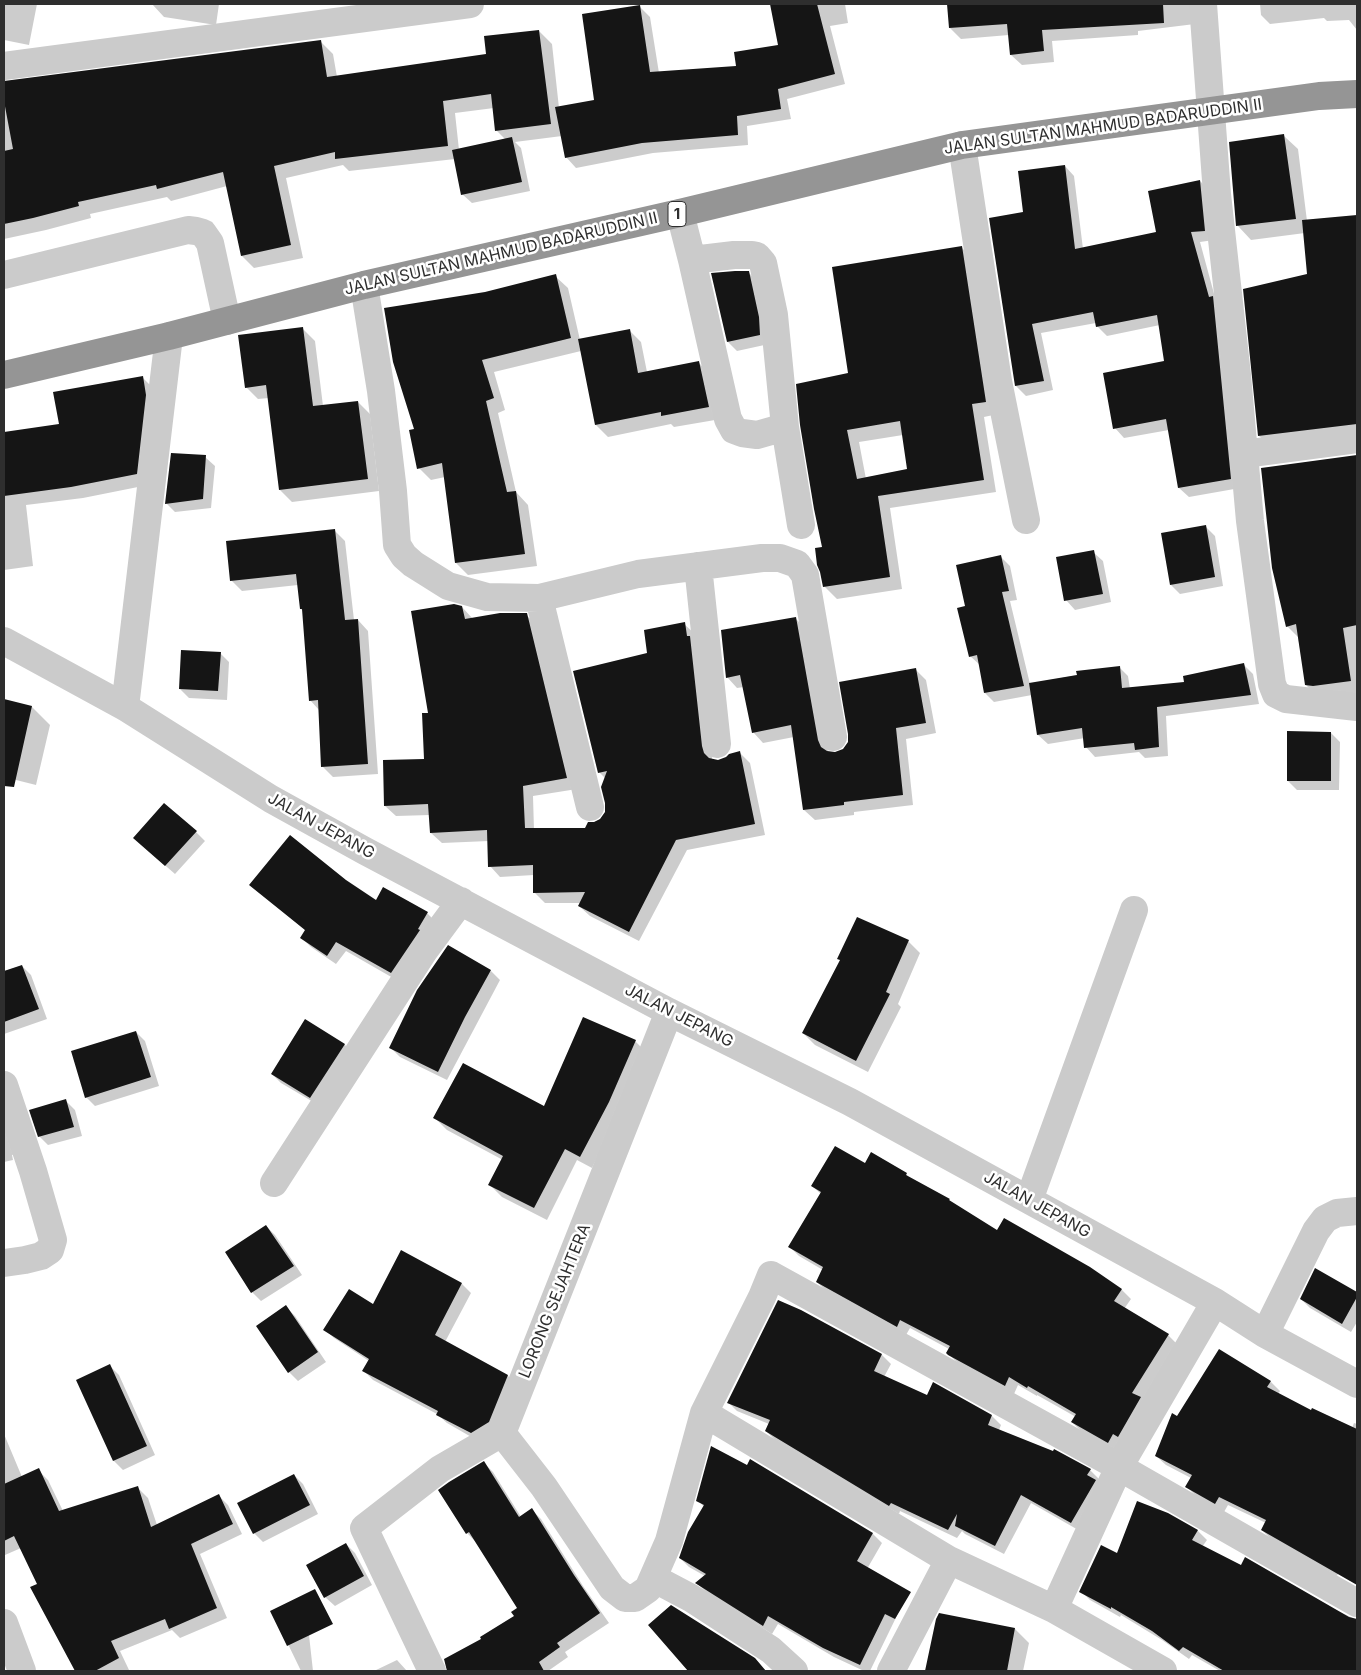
<!DOCTYPE html>
<html>
<head>
<meta charset="utf-8">
<style>
	body { margin:0 }
	#map { position:relative; width:1361px; height:1675px; overflow:hidden; background:#fff; font-family:Inter,sans-serif }
	canvas { display:block }
	.frame { position:absolute; inset:0; border:5px solid #2e2e2e; pointer-events:none }
</style>
</head>
<body>
<div id="map">
<canvas width="1361" height="1675"></canvas>
<div class="frame"></div>
</div>
<script>
const context = document.querySelector('canvas').getContext('2d');
context.lineJoin = 'round';
function paint(path, color) { context.fillStyle = color; context.fill(path, 'evenodd'); }
const shape = rows => new Path2D(rows.map(r => 'M' + r).join(''));
function trace(path, color, width, dash) { context.strokeStyle = color; context.lineWidth = width; context.lineCap = dash ? 'butt' : 'round'; context.setLineDash(dash || []); context.stroke(path); }
function label(font, color, halo, rows, align = 'center') {
  context.font = font + ' Inter,sans-serif'; context.lineWidth = 5; context.setLineDash([]); context.textBaseline = 'middle'; context.strokeStyle = halo; context.fillStyle = color; for (const [text, x, y, turn = 0] of rows) {
    context.save(); context.translate(x, y); context.rotate((+turn || 0) * Math.PI / 180); context.textAlign = isNaN(turn) ? turn : align; if (halo) context.strokeText(text, 0, 0); context.fillText(text, 0, 0); context.restore();
  }
}
paint(shape([
	[4,4,37,4,29,45,4,40],
	[152,4,219,4,216,25,164,17],
	[772,4,845,4,848,23,830,26,845,84,787,99,791,119,747,126,748,145,653,153,576,168,566,157,562,136,515,142,521,148,530,191,472,203,462,194,455,159,349,171,343,165,286,178,303,258,254,268,242,256,227,186,171,201,167,197,90,214,91,218,46,230,4,239,4,82,320,41,333,54,337,77,488,56,539,31,552,44,559,108,596,101,640,7,650,17,659,73,738,67,779,46],
	[494,108,496,130,506,140,459,150,455,113],
	[949,4,1192,4,1195,24,1138,31,1138,35,1052,41,1054,62,1022,65,1011,55,1009,35,961,39,950,28],
	[1260,4,1357,4,1357,30,1349,20,1327,21,1324,18,1270,24,1261,15],
	[1284,136,1298,149,1307,221,1357,217,1357,436,1271,447,1259,436,1308,275,1305,233,1251,240,1238,226,1230,143],
	[1065,166,1074,176,1083,249,1158,233,1200,181,1210,191,1214,240,1200,242,1216,301,1240,488,1189,497,1179,488,1169,430,1124,438,1115,428,1166,362,1160,325,1107,336,1097,326,1096,323,1041,333,1053,390,1026,396,1016,386,1025,213],
	[961,247,974,260,998,414,984,417,996,492,890,508,902,589,837,599,824,586,824,548,849,374],
	[903,435,909,470,866,479,859,442],
	[748,272,757,281,769,344,737,351,728,342],
	[555,276,568,288,580,340,629,330,641,342,647,372,698,362,710,374,721,419,674,427,671,424,608,437,596,425,581,351,494,372,505,410,498,413,516,492,528,505,537,566,468,575,456,563,445,477,431,480,419,468,415,430,486,293],
	[302,328,315,341,323,406,358,402,370,414,379,491,292,502,280,490,269,398,258,399,246,387],
	[142,377,154,389,148,485,83,498,26,505,33,566,4,570,4,434,60,425],
	[1357,456,1357,693,1325,697,1317,696,1306,685,1298,637,1287,626,1262,469],
	[205,457,215,466,211,508,175,512,166,503],
	[1206,527,1215,536,1223,586,1180,594,1171,585],
	[334,530,345,541,354,620,358,620,368,631,378,774,333,777,322,766,319,710,310,700,303,611,301,609,298,585,242,591,231,580],
	[1093,552,1103,561,1111,602,1075,610,1066,600],
	[1001,557,1010,566,1017,600,1010,601,1030,684,1119,667,1128,676,1130,689,1186,683,1244,665,1253,674,1259,704,1166,716,1168,756,1145,758,1139,752,1095,757,1086,747,1085,738,1048,744,1038,735,1032,695,994,702,985,693,980,665,970,656,966,607],
	[462,607,473,619,526,615,537,625,577,789,533,796,534,830,586,829,601,820,606,812,606,779,599,772,649,654,684,624,695,634,700,648,712,758,712,760,718,761,740,753,750,763,765,835,687,850,639,941,590,916,579,906,581,903,545,903,534,892,534,875,500,877,490,866,489,841,442,843,431,833,430,815,396,816,385,806,426,760,429,714],
	[795,618,806,629,828,751,835,754,844,750,915,669,926,680,936,733,906,739,913,805,854,812,854,815,815,820,804,810,794,737,763,743,753,732,744,687,737,688,727,677],
	[220,653,229,662,227,700,189,698,180,689],
	[4,701,32,707,50,725,36,785,4,777],
	[1331,733,1340,742,1339,790,1297,790,1288,781],
	[196,832,205,841,175,874,144,847],
	[345,881,376,902,384,889,427,913,436,922,400,982,346,951,336,964,311,947,302,938,306,931,251,885],
	[908,941,920,953,898,1004,901,1007,868,1072,815,1045,803,1033],
	[22,966,31,975,47,1019,4,1034,4,973],
	[491,971,500,980,447,1080,400,1057,391,1048],
	[305,1020,345,1045,354,1054,320,1106,281,1083,272,1074],
	[136,1032,145,1041,159,1086,95,1106,86,1097],
	[635,1041,647,1053,592,1168,577,1160,547,1220,502,1197,490,1185,503,1160,447,1130,435,1118,544,1108],
	[66,1101,75,1110,82,1136,48,1145,39,1136],
	[4,1120,16,1154,12,1155,13,1160,4,1162],
	[865,1165,906,1174,910,1179,949,1200,953,1204,998,1231,1089,1268,1122,1290,1131,1299,1124,1309,1168,1335,1177,1344,1117,1451,1081,1431,1072,1422,1076,1417,1037,1395,1037,1396,1018,1385,1014,1394,958,1363,947,1353,949,1349,910,1328,906,1335,826,1291,817,1282,823,1270,799,1256,790,1247,821,1194,812,1186],
	[266,1226,275,1235,302,1275,261,1301,252,1292,227,1252],
	[1316,1270,1357,1294,1357,1322,1351,1332,1310,1308,1301,1299],
	[462,1284,471,1293,445,1342,508,1376,517,1385,480,1442,447,1423,437,1414,373,1380,364,1371,369,1361,334,1338,325,1329,373,1306],
	[286,1307,295,1316,326,1362,298,1381,289,1372],
	[801,1311,882,1355,891,1364,884,1377,927,1396,934,1384,992,1416,1001,1425,999,1430,1053,1453,1055,1451,1090,1470,1099,1479,1080,1531,1031,1503,1004,1554,965,1534,962,1531,957,1538,900,1511,899,1514,775,1440,766,1431,769,1424,737,1411,728,1402],
	[110,1366,119,1375,155,1455,123,1470,114,1461,78,1381],
	[1271,1382,1280,1391,1278,1394,1312,1412,1352,1428,1354,1423,1357,1424,1357,1532,1337,1576,1271,1539,1262,1530,1266,1523,1228,1505,1224,1512,1196,1496,1187,1487,1191,1478,1166,1465,1156,1456,1178,1417],
	[4,1434,22,1477,38,1470,48,1480,63,1511,138,1488,148,1498,157,1525,218,1495,228,1505,242,1534,200,1554,227,1618,180,1638,172,1630,120,1651,129,1670,120,1671,79,1671,75,1667,21,1548,5,1555,4,1553],
	[751,1461,873,1534,882,1543,867,1569,907,1595,870,1671,864,1671,834,1657,778,1624,772,1634,706,1592,697,1583,705,1576,689,1567,680,1558,704,1507,698,1500,748,1466],
	[484,1463,493,1472,521,1517,532,1510,541,1519,583,1586,609,1623,565,1652,568,1657,548,1671,448,1671,445,1660,482,1639,515,1616,519,1608,476,1542,467,1533],
	[294,1475,303,1484,318,1514,263,1542,254,1533],
	[1168,1514,1198,1531,1207,1540,1202,1547,1357,1620,1357,1671,1220,1671,1192,1655,1189,1659,1162,1640,1121,1615,1120,1617,1090,1600,1081,1591,1118,1555],
	[346,1544,355,1553,372,1585,335,1606,325,1597,308,1565],
	[306,1608,313,1671,301,1671,272,1611],
	[937,1620,1015,1629,1029,1643,1023,1671,927,1671],
	[649,1625,764,1669,766,1671,690,1671],
	[397,1660,407,1671,374,1671]
]), '#0003');
paint(shape([
	[770,4,817,4,835,74,778,89,781,109,737,116,738,135,642,143,565,158,555,107,594,100,582,14,640,5,650,72,736,66,734,52,778,45],
	[947,4,1163,4,1164,23,1042,30,1044,51,1010,55,1007,24,949,28],
	[539,30,551,124,495,131,491,94,443,101,448,146,335,159,335,152,274,166,291,245,241,256,223,172,157,189,156,185,78,202,79,206,33,218,4,224,4,151,13,149,4,101,4,81,321,40,327,77,486,54,484,36],
	[1284,134,1296,219,1236,226,1229,142],
	[512,137,522,182,461,195,452,150],
	[1065,165,1075,249,1156,232,1148,191,1200,180,1205,231,1191,232,1209,297,1213,296,1231,479,1178,488,1166,419,1113,429,1103,373,1164,361,1157,315,1096,327,1093,312,1032,324,1044,381,1015,386,989,218,1023,212,1018,171],
	[1357,215,1357,424,1258,436,1243,289,1307,274,1302,220],
	[962,246,986,402,972,404,984,480,878,496,890,577,823,587,820,572,817,565,815,548,822,547,814,509,800,425,796,384,848,373,832,267],
	[900,421,907,469,857,479,847,430],
	[735,271,749,271,759,317,760,335,727,342,711,273],
	[556,274,571,338,482,360,494,398,486,401,507,492,516,491,525,554,455,563,442,463,417,469,409,430,414,429,393,362,384,308,485,292],
	[303,327,313,406,358,401,368,479,279,490,266,385,245,388,238,335],
	[630,329,638,373,699,361,709,407,661,416,661,412,595,425,578,339],
	[143,376,146,395,137,474,71,487,4,496,4,432,59,424,53,392],
	[171,453,206,455,203,499,165,504],
	[1357,455,1357,625,1343,628,1351,681,1313,686,1305,685,1296,624,1286,627,1272,568,1261,468],
	[1206,525,1215,577,1170,585,1161,533],
	[335,529,345,620,358,619,368,764,321,767,318,700,309,701,302,609,300,609,296,574,230,581,226,541],
	[1094,550,1103,594,1064,601,1056,557],
	[1001,555,1009,591,1002,592,1024,686,984,693,977,655,969,657,957,608,965,606,956,565],
	[454,604,462,606,465,619,500,613,527,613,567,778,523,786,525,828,585,828,588,822,594,822,600,819,605,812,605,803,601,787,607,771,598,773,573,671,647,653,644,630,685,622,687,636,690,636,702,746,704,753,709,758,718,760,726,757,729,754,740,751,755,824,676,840,629,932,578,906,585,892,533,893,533,865,488,867,487,830,430,833,428,804,384,806,383,760,424,759,422,713,428,713,411,611],
	[796,617,818,740,821,747,827,751,835,752,843,749,848,742,848,734,839,682,916,668,926,723,896,728,903,795,844,802,844,805,803,810,791,725,752,733,740,675,726,678,721,630],
	[181,650,221,652,218,691,179,689],
	[1244,663,1251,695,1157,707,1159,747,1135,750,1134,743,1084,748,1082,728,1037,735,1029,683,1077,675,1076,671,1120,666,1122,688,1184,682,1183,676],
	[4,699,32,706,14,787,4,786],
	[1287,731,1331,732,1331,781,1287,781],
	[164,803,197,831,165,866,133,838],
	[290,835,346,880,376,900,383,887,428,912,418,929,420,930,391,973,336,942,327,956,300,938,305,930,249,885],
	[857,917,909,940,886,992,890,994,856,1061,802,1033,840,960,837,959],
	[448,945,491,970,465,1017,438,1072,389,1048,417,990],
	[22,965,39,1009,4,1022,4,971],
	[583,1017,636,1040,609,1102,580,1157,565,1149,534,1208,488,1185,503,1156,433,1118,463,1063,544,1106],
	[305,1019,345,1044,310,1098,271,1074],
	[136,1031,151,1077,85,1098,71,1051],
	[66,1099,74,1127,38,1137,29,1110],
	[835,1146,865,1163,871,1152,907,1173,906,1175,950,1199,949,1200,997,1230,1004,1218,1048,1243,1090,1267,1122,1289,1114,1301,1169,1334,1132,1393,1141,1397,1118,1437,1113,1434,1108,1443,1071,1422,1076,1414,1028,1386,1027,1388,1009,1377,1005,1386,948,1355,946,1353,950,1346,900,1320,897,1327,816,1282,823,1267,788,1247,821,1192,811,1186],
	[266,1225,294,1266,251,1293,225,1252],
	[401,1250,462,1283,435,1335,508,1375,489,1422,471,1433,436,1415,438,1411,362,1371,369,1359,323,1330,349,1289,373,1304],
	[1315,1268,1357,1292,1357,1297,1342,1324,1300,1299],
	[778,1300,801,1310,882,1354,874,1371,927,1395,933,1382,992,1415,988,1425,1053,1451,1054,1449,1091,1469,1087,1475,1096,1480,1071,1523,1021,1495,995,1546,955,1526,957,1514,948,1530,891,1503,889,1506,765,1431,770,1420,727,1403],
	[286,1305,318,1352,288,1373,256,1326],
	[1219,1349,1271,1381,1267,1387,1311,1410,1312,1408,1357,1429,1357,1585,1261,1530,1266,1520,1219,1497,1215,1504,1185,1487,1192,1475,1155,1456,1172,1413,1177,1416],
	[110,1364,147,1446,113,1461,76,1380],
	[711,1446,747,1465,750,1459,873,1533,857,1561,911,1592,895,1619,885,1614,860,1665,823,1648,768,1616,763,1626,695,1583,706,1574,679,1558,688,1532,704,1505,696,1501],
	[484,1461,519,1517,532,1508,574,1575,600,1613,557,1643,560,1647,539,1662,544,1671,447,1671,444,1659,481,1639,480,1637,514,1616,511,1612,517,1608,469,1532,466,1534,438,1490,449,1482],
	[39,1468,59,1511,138,1486,151,1527,219,1494,233,1524,191,1544,217,1608,169,1629,165,1619,111,1641,119,1658,95,1671,75,1671,30,1587,37,1584,14,1536,4,1541,4,1484],
	[294,1474,310,1505,253,1534,237,1503],
	[1137,1501,1168,1513,1198,1530,1192,1540,1241,1565,1245,1557,1349,1617,1357,1619,1357,1671,1224,1671,1183,1647,1179,1651,1152,1631,1111,1607,1111,1609,1079,1592,1101,1545,1117,1553],
	[346,1543,364,1576,324,1598,306,1565],
	[315,1589,333,1624,287,1646,270,1611],
	[671,1605,755,1658,766,1671,688,1671,648,1625],
	[939,1613,1015,1628,1007,1671,925,1671,936,1619]
]), '#151515');
trace(shape([
	[1203,4,1217,194,1237,375,1250,521,1272,684,1276,694,1286,699,1357,707],
	[4,66,470,4],
	[962,145,998,381,1026,520],
	[680,213,692,260,734,255,752,255,757,256,763,263,774,315,785,427,801,525],
	[692,260,728,419,734,430,742,433,757,435,785,427],
	[4,275,188,230,196,231,203,233,210,243,227,321],
	[364,285,381,391,393,491,397,545,404,556,413,564,448,586,487,597,539,598,638,574,762,558,780,558,797,564,805,575,833,737],
	[1244,454,1357,439],
	[698,566,717,744],
	[539,598,590,807],
	[4,641,125,707,271,799,365,851,669,1012,850,1102,1215,1302,1265,1334,1357,1384],
	[125,707,169,336],
	[4,1085,33,1171,53,1240,50,1250,41,1256,25,1260,4,1263],
	[274,1183,424,951,461,901],
	[1029,1200,1134,910],
	[1265,1334,1316,1231,1325,1219,1337,1213,1357,1211],
	[704,1413,949,1560,1054,1609,1119,1467,1215,1302],
	[502,1433,544,1487,612,1588,625,1598,635,1598,648,1589,669,1541,704,1413,762,1297,771,1275,1119,1467,1357,1603],
	[653,1578,691,1598,771,1650,794,1671],
	[1054,1609,1163,1671],
	[4,1623,22,1671],
	[432,1671,364,1528,440,1469,502,1433,669,1012],
	[891,1671,949,1560]
]), '#cbcbcb', 28);
trace(shape([
	[4,375,169,336,364,285,680,213,962,145,1319,96,1357,94]
]), '#959595', 28);
for (const [x, y, w] of [
	[677,214,18]
]) { const box = new Path2D(); box.roundRect(x - w / 2, y - 12.5, w, 25, 4); context.fillStyle = '#fff'; context.fill(box); trace(box, '#2e2e2e', 1); }
label('bold 15px', '#2e2e2e', null, [
	["1",677,214]
]);
label('16px', '#2e2e2e', '#fff', [
	["JALAN SULTAN MAHMUD BADARUDDIN II",1103,127,-8],
	["JALAN SULTAN MAHMUD BADARUDDIN II",501,254,-13],
	["JALAN JEPANG",321,826,29],
	["JALAN JEPANG",679,1016,27],
	["JALAN JEPANG",1037,1205,29],
	["LORONG SEJAHTERA",555,1301,-68]
]);
</script>
</body>
</html>
